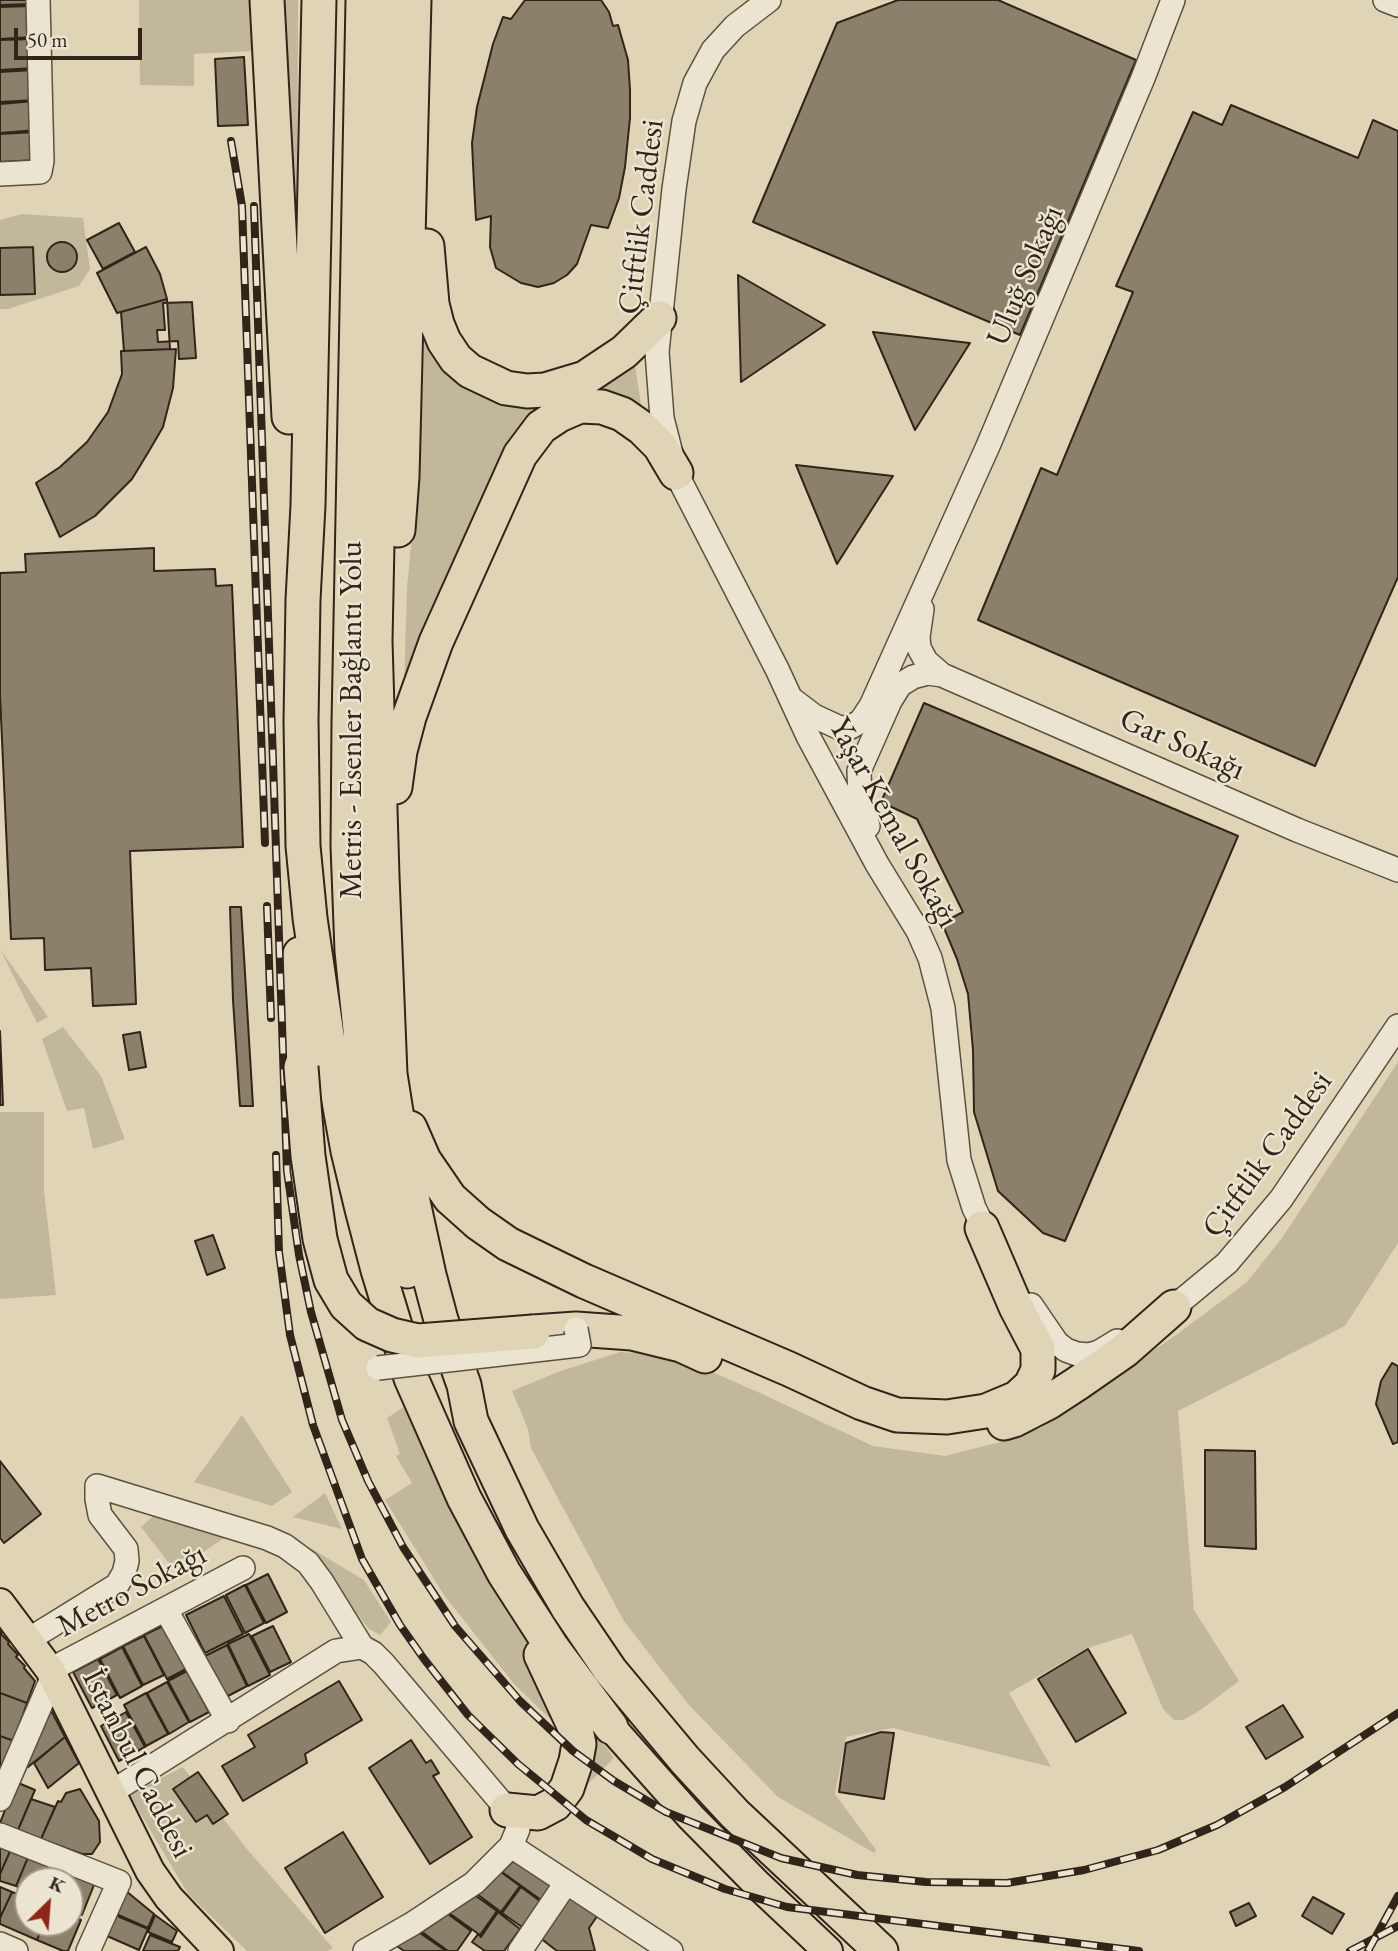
<!DOCTYPE html>
<html>
<head>
<meta charset="utf-8">
<style>
	body { margin:0 }
	#map { position:relative; width:1398px; height:1951px; overflow:hidden; background:#dfd5b6; font-family:"EB Garamond",serif }
	canvas { display:block }
	.north { position:absolute; left:14px; top:1867px; width:70px; height:70px; box-sizing:border-box; background:#eae4d0; border:2px solid #a09887; border-radius:50%; rotate:25deg; font-size:19px; font-weight:700; line-height:28px; text-align:center; color:#31251a }
	.north::after { content:''; display:block; margin:auto; width:24px; height:32px; background:#8f2418; clip-path:polygon(50% 0,100% 100%,50% 72%,0 100%) }
	.scale { position:absolute; left:14px; top:28px; width:128px; height:32px; box-sizing:border-box; border:4px solid #31251a; border-top:0; padding-left:9px; font-size:21px; line-height:24px; white-space:nowrap; color:#31251a; -webkit-text-stroke:5px #eae4d0; paint-order:stroke }
</style>
</head>
<body>
<div id="map">
<canvas width="1398" height="1951"></canvas>
<div class="north">K</div>
<div class="scale">50 m</div>
</div>
<script>
const context = document.querySelector('canvas').getContext('2d');
context.lineJoin = 'round';
function paint(path, color) { context.fillStyle = color; context.fill(path, 'evenodd'); }
const shape = rows => new Path2D(rows.map(r => 'M' + r).join(''));
function trace(path, color, width, dash) { context.strokeStyle = color; context.lineWidth = width; context.lineCap = dash ? 'butt' : 'round'; context.setLineDash(dash || []); context.stroke(path); }
function label(font, color, halo, rows, align = 'center') {
  context.font = font + ' "EB Garamond",serif'; context.lineWidth = 5; context.setLineDash([]); context.textBaseline = 'middle'; context.strokeStyle = halo; context.fillStyle = color; for (const [text, x, y, turn = 0] of rows) {
    context.save(); context.translate(x, y); context.rotate((+turn || 0) * Math.PI / 180); context.textAlign = isNaN(turn) ? turn : align; if (halo) context.strokeText(text, 0, 0); context.fillText(text, 0, 0); context.restore();
  }
}
paint(shape([
	[139,0,250,0,253,51,194,54,194,86,140,85],
	[276,0,298,0,297,252],
	[22,214,83,218,90,269,79,286,8,309,0,309,0,220],
	[424,333,551,398,404,687,407,587,419,467],
	[633,352,642,411,594,394,602,377],
	[0,949,32,994,48,1017,37,1023],
	[63,1027,101,1076,125,1139,93,1149,84,1108,67,1111,42,1039],
	[1398,1062,1398,1243,1345,1326,1178,1411,1194,1610,1239,1681,1199,1711,1183,1720,1174,1720,1163,1709,1132,1634,1088,1648,1009,1693,1051,1767,893,1728,846,1737,835,1794,876,1850,874,1853,778,1797,688,1704,624,1621,531,1448,528,1429,512,1391,558,1372,620,1352,673,1355,760,1393,873,1446,945,1456,1000,1442,1041,1428,1176,1335,1246,1283,1282,1238],
	[0,1112,44,1112,44,1191,56,1295,0,1299],
	[404,1407,440,1484,532,1648,566,1734,515,1685,444,1595,385,1500,412,1483,396,1456,400,1454,387,1418],
	[242,1415,292,1492,272,1506,194,1482],
	[325,1493,342,1529,293,1517],
	[158,1512,233,1532,175,1571,141,1527],
	[297,1540,364,1580,391,1622,380,1635,369,1629],
	[565,1691,614,1758,583,1789],
	[183,1767,247,1849,333,1948,327,1951,247,1951,188,1894,129,1794]
]), '#c1b79b');
const building = shape([
	[0,0,32,0,32,4,0,5,0,0],
	[525,0,601,0,609,12,613,26,618,25,628,60,630,90,630,118,625,167,619,198,608,228,591,225,577,264,567,275,554,283,538,287,521,283,496,268,490,247,491,216,476,220,474,184,472,143,477,107,493,44,503,17,511,19,525,0],
	[898,0,998,0,1136,60,1020,335,753,222,837,23,898,0],
	[31,6,33,37,0,39,0,7,31,6],
	[33,39,34,68,0,70,0,40,33,39],
	[244,57,248,125,218,126,215,59,244,57],
	[34,70,35,100,0,102,0,72,34,70],
	[35,101,36,130,0,133,0,104,35,101],
	[1231,105,1358,158,1373,120,1398,131,1398,577,1315,766,978,620,1041,468,1057,475,1133,292,1116,286,1193,112,1222,125,1231,105],
	[36,132,37,160,0,162,0,134,36,132],
	[119,223,135,252,103,269,87,240,119,223],
	'47 257a15 15 0 1 1 30 0a15 15 0 1 1-30 0Z',
	[33,247,35,294,0,295,0,248,33,247],
	[146,247,160,274,167,299,117,313,97,273,146,247],
	[738,275,825,325,741,382,738,275],
	[167,299,170,349,124,351,121,312,167,299],
	[192,302,196,358,179,359,178,341,158,342,157,330,165,330,163,303,192,302],
	[873,332,970,343,915,430,873,332],
	[176,349,173,388,163,427,149,451,132,479,95,516,60,537,36,483,60,467,87,442,108,412,122,374,121,351,176,349],
	[796,465,893,476,837,564,796,465],
	[154,548,154,571,215,569,216,586,232,585,243,847,130,851,136,1004,93,1006,91,968,45,970,44,938,11,939,0,695,0,573,26,572,25,554,154,548],
	[924,703,1238,836,1065,1241,1043,1233,998,1191,974,1112,973,1050,968,994,957,959,942,923,963,912,917,819,881,802,924,703],
	[230,907,241,907,253,1106,240,1106,233,1000,230,907],
	[0,1031,3,1105,0,1105,0,1031],
	[140,1032,146,1067,129,1070,123,1035,140,1032],
	[213,1235,225,1268,207,1275,195,1241,213,1235],
	[1392,1363,1398,1366,1398,1442,1393,1444,1376,1404,1381,1381,1392,1363],
	[1205,1450,1255,1451,1256,1549,1205,1546,1205,1450],
	[0,1461,41,1514,4,1543,0,1538,0,1461],
	[268,1574,287,1612,266,1623,246,1585,268,1574],
	[245,1585,264,1623,245,1633,226,1595,245,1585],
	[224,1596,243,1634,205,1653,186,1615,224,1596],
	[163,1626,186,1669,167,1679,144,1635,163,1626],
	[273,1626,291,1662,270,1672,252,1636,273,1626],
	[0,1629,3,1631,1,1634,9,1642,8,1644,18,1655,16,1657,25,1666,24,1668,35,1681,27,1703,0,1693,0,1629],
	[249,1634,270,1675,248,1686,228,1644,249,1634],
	[144,1636,164,1675,143,1685,123,1646,144,1636],
	[227,1645,247,1686,226,1697,205,1656,227,1645],
	[122,1647,142,1686,120,1698,100,1659,122,1647],
	[1088,1649,1126,1713,1076,1742,1038,1679,1088,1649],
	[98,1659,117,1695,92,1708,73,1672,98,1659],
	[187,1671,209,1712,190,1722,168,1681,187,1671],
	[339,1681,362,1720,305,1754,307,1763,243,1801,222,1766,255,1747,248,1735,339,1681],
	[167,1682,189,1722,169,1734,147,1693,167,1682],
	[0,1693,27,1703,14,1741,0,1736,0,1693],
	[146,1693,168,1734,146,1746,124,1705,146,1693],
	[1283,1705,1303,1737,1266,1759,1246,1727,1283,1705],
	[52,1712,65,1737,28,1767,24,1762,44,1717,52,1712],
	[126,1712,145,1747,119,1761,101,1726,126,1712],
	[881,1732,894,1733,884,1799,839,1792,846,1743,881,1732],
	[0,1736,14,1741,0,1780,0,1736],
	[65,1737,79,1763,48,1788,34,1763,65,1737],
	[411,1740,426,1763,431,1760,439,1773,433,1776,472,1837,430,1864,369,1768,411,1740],
	[198,1772,228,1814,213,1824,207,1815,196,1822,173,1789,198,1772],
	[16,1782,35,1790,18,1830,0,1823,16,1782],
	[80,1789,99,1821,100,1842,92,1854,82,1854,41,1839,58,1801,61,1802,66,1793,80,1789],
	[31,1799,55,1807,41,1839,18,1830,31,1799],
	[343,1832,383,1897,325,1933,285,1868,343,1832],
	[0,1845,11,1849,0,1874,0,1845],
	[11,1849,29,1855,16,1886,0,1881,0,1874,11,1849],
	[521,1853,556,1879,541,1900,502,1872,521,1853],
	[29,1855,64,1868,59,1881,28,1881,28,1891,16,1886,29,1855],
	[64,1868,96,1880,82,1915,70,1910,70,1881,59,1881,64,1868],
	[501,1872,520,1886,501,1912,477,1894,501,1872],
	[0,1887,12,1892,0,1918,0,1887],
	[521,1887,540,1901,522,1927,502,1913,521,1887],
	[126,1891,154,1914,148,1928,116,1914,126,1891],
	[12,1892,28,1898,28,1923,44,1923,37,1940,0,1924,0,1918,12,1892],
	[568,1892,598,1915,589,1928,595,1951,557,1951,539,1937,568,1892],
	[476,1896,497,1911,480,1935,449,1913,476,1896],
	[1313,1897,1344,1914,1332,1934,1302,1916,1313,1897],
	[1249,1903,1256,1916,1236,1926,1230,1912,1249,1903],
	[498,1912,520,1929,504,1951,485,1951,472,1942,478,1934,481,1937,498,1912],
	[448,1914,471,1931,457,1951,448,1951,422,1932,448,1914],
	[115,1915,148,1929,139,1950,107,1936,115,1915],
	[155,1915,177,1931,172,1942,148,1932,155,1915],
	[70,1916,81,1920,68,1951,63,1951,37,1940,44,1923,70,1923,70,1916],
	[420,1933,446,1951,404,1951,394,1944,420,1933],
	[150,1935,180,1947,178,1951,143,1951,150,1935]
]);
paint(building, '#8b816b');
trace(building, '#31251a', 2);
const minor = shape([
	[769,0,735,26,713,50,695,83,684,121,674,189,657,352,662,418,676,473,777,669,808,736,877,864,918,931,930,958,943,1008,959,1160,974,1208,990,1240],
	[1385,0,1398,5],
	[0,174,40,172,42,161,38,0],
	[922,609,918,637,919,648,926,661,942,675,1297,830,1398,870],
	[793,700,814,716,840,728,851,727,861,721,871,706,988,446,1143,78,1173,0],
	[868,826,860,799,859,771,890,701,900,685,913,677,928,673,942,675],
	[1031,1305,1057,1343,1066,1350,1077,1354,1089,1355,1099,1352,1117,1341],
	[1160,1314,1174,1307,1227,1263,1281,1199,1398,1026],
	[166,1610,228,1721],
	[28,1640,117,1585,124,1573,127,1561,126,1549,100,1515,97,1499,97,1486,267,1538,285,1546,308,1563,322,1582,362,1647,373,1653,384,1664,517,1821,518,1829,511,1846,474,1883,412,1924,365,1951],
	[50,1670,243,1568],
	[110,1793,336,1651,362,1647],
	[0,1799,53,1676],
	[0,1835,119,1882],
	[511,1846,671,1951],
	[0,1944,16,1951],
	[88,1951,119,1882],
	[520,1951,566,1883]
]);
const major = shape([
	[0,1603,50,1670,150,1871,169,1898,219,1951],
	[611,1727,691,1817,758,1885,828,1951]
]);
const highway = shape([
	[267,0,289,417],
	[319,0,308,505,303,600,301,721,303,846,310,918,327,1035,348,1151,362,1209,378,1270,411,1378,464,1498,504,1573,551,1646,611,1727],
	[363,0,349,723,348,846,352,951,367,1098,387,1199,407,1271],
	[388,0,375,641,382,876,390,1074,403,1156,429,1275,441,1320,464,1385,471,1421,522,1529,568,1608,610,1670,685,1760,735,1814,881,1951],
	[427,246,432,304,437,324,444,341,456,359,470,371,506,388,527,391,545,390,585,378,624,352,659,318],
	[398,530,402,477,414,0],
	[395,787,400,751,409,717,436,642,520,455,541,427,559,415,580,406,602,407,622,414,642,428,660,446,676,473],
	[300,954,298,1030,301,1067],
	[410,1128,424,1160,450,1198,478,1223,508,1244,584,1281,789,1369,862,1403,897,1415,947,1417,986,1411,1017,1398,1031,1385,1038,1370,1038,1349,1016,1307,982,1228],
	[533,1332,576,1329,632,1333,681,1345,705,1356],
	[1004,1423,1014,1420,1049,1402,1078,1383,1124,1351,1174,1307],
	[507,1810,538,1813,555,1804,567,1788,576,1761,579,1744,576,1730,541,1655]
]);
trace(minor, '#5c5141', 26);
trace(major, '#31251a', 32);
trace(highway, '#31251a', 37);
trace(minor, '#eae4d0', 23);
trace(major, '#dfd5b6', 28);
trace(highway, '#dfd5b6', 33);
const rail = shape([
	[231,141,242,206,265,843],
	[254,206,287,1171,299,1255,311,1312,342,1420,368,1481,403,1547,455,1626,520,1701,573,1751,614,1781,666,1812,781,1858,857,1875,926,1882,1007,1883,1084,1870,1158,1850,1217,1825,1285,1787,1398,1713],
	[267,906,271,1018],
	[276,1155,279,1252,290,1335,313,1425,362,1559,400,1625,424,1659,468,1715,518,1764,586,1820,652,1859,725,1889,787,1907,1139,1951],
	[1350,1951,1398,1926],
	[1368,1951,1398,1896]
]);
trace(rail, '#31251a', 8);
trace(rail, '#eae4d0', 5, [16]);
const minorBridge = shape([
	[378,1368,579,1345,576,1329]
]);
const highwayBridge = shape([
	[301,1067,308,1156,320,1239,331,1280,346,1305,367,1324,392,1335,418,1341,533,1332]
]);
trace(minorBridge, '#5c5141', 26, []);
trace(highwayBridge, '#31251a', 37, []);
trace(minorBridge, '#eae4d0', 23);
trace(highwayBridge, '#dfd5b6', 33);
label('32px', '#31251a', '#eae4d0', [
	["Çitftlik Caddesi",642,217,-83],
	["Uluğ Sokağı",1026,276,-67],
	["Metris - Esenler Bağlantı Yolu",352,720,-90],
	["Gar Sokağı",1182,745,24],
	["Yaşar Kemal Sokağı",893,823,61],
	["Çitftlik Caddesi",1268,1155,-54],
	["Metro Sokağı",132,1591,-28],
	["İstanbul Caddesi",137,1764,63]
]);
</script>
</body>
</html>
